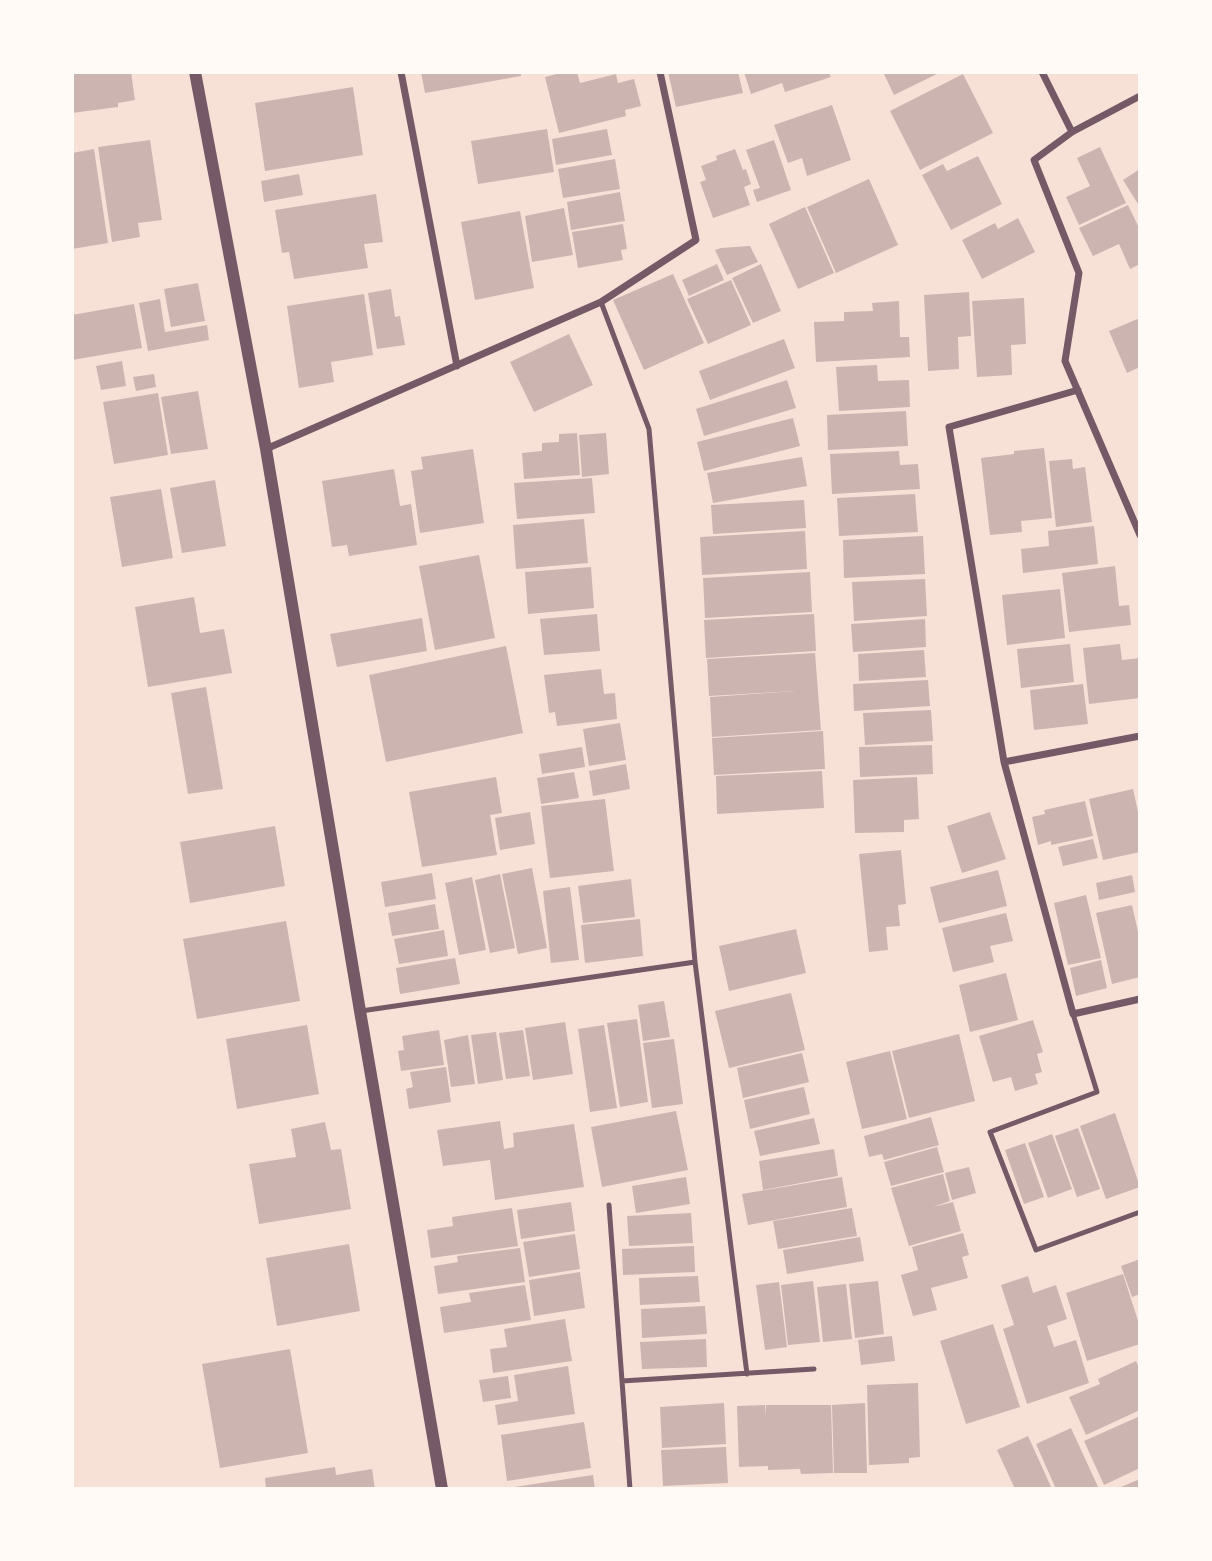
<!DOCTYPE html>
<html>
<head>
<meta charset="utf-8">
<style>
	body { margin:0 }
	#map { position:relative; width:1212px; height:1561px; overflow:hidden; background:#f7e1d7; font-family:Overpass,sans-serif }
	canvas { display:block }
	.frame { position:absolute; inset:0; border:74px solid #fffaf5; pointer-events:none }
</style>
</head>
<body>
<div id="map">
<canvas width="1212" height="1561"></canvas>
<div class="frame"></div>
</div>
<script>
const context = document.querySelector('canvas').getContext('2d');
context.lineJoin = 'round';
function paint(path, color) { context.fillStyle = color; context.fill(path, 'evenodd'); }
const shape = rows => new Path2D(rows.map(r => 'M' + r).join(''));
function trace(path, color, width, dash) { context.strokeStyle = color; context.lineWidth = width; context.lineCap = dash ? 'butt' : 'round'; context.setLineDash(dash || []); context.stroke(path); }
paint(shape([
	[72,72,131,72,135,100,118,103,118,107,72,113],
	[421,72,521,72,521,76,425,93],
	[565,72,577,72,580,83,616,74,618,83,634,79,641,106,625,110,626,116,559,133,545,77],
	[668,72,738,72,743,93,676,107],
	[744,72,829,72,831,77,785,92,782,83,751,94],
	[883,72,941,72,894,95],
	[963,74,993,133,920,170,890,111],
	[353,87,363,155,265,171,255,103],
	[832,105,851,160,807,176,802,158,788,163,774,125],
	[547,129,554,172,478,184,471,141],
	[607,129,612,155,556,165,552,139],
	[150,140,162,220,138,223,140,237,112,242,98,147],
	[774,140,791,190,757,202,753,190,760,188,746,150],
	[1100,147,1126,203,1079,225,1066,197,1090,186,1077,158],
	[94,149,108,243,72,249,72,153],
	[735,149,743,170,746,169,751,184,744,187,750,205,713,218,700,182,706,180,701,166,717,160,716,156],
	[978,156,1002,204,951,230,922,175,943,164,947,171],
	[615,159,620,189,563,198,558,169],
	[1140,169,1140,207,1123,180],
	[299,174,303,195,264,202,261,181],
	[869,179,898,245,836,273,807,207],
	[620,192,625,221,571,230,567,202],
	[376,194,383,242,364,244,368,268,294,279,289,252,282,253,275,210],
	[1128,205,1140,230,1140,264,1130,269,1119,244,1093,256,1079,228],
	[805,207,834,273,798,289,769,224],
	[564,208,573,255,532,262,525,216],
	[520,211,534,288,475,300,461,222],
	[1018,218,1035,252,982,279,962,240,995,223,998,229],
	[623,224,627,249,621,250,623,260,578,268,572,232],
	[750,246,758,262,727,275,715,250,721,248],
	[717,264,724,280,689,296,682,280],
	[761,264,781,311,753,323,732,278],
	[673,274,704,343,644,370,613,300],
	[731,280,751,325,708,344,687,299],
	[198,283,205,321,171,327,164,289],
	[391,289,395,317,400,316,405,345,377,349,368,293],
	[969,292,971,336,958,337,959,369,928,371,924,295],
	[364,294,373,355,331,362,334,382,299,388,287,306],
	[1024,298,1026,344,1011,345,1012,375,977,377,972,301],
	[160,299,165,332,207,325,209,340,148,351,139,303],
	[899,301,900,337,909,337,910,357,816,362,814,322,844,321,844,312,873,311,872,303],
	[134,304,142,348,72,360,72,315],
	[1140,318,1140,367,1127,373,1109,331],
	[569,334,593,385,534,412,510,362],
	[784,339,795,368,710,400,699,371],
	[122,361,126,386,101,390,96,366],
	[877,365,878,381,909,380,910,407,839,411,836,367],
	[154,374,156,387,136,391,133,377],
	[787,380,796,408,704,436,696,409],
	[198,391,208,449,171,454,161,397],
	[158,393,168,455,114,464,103,402],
	[906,411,908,446,828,450,827,415],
	[793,418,800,446,704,471,697,442],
	[577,433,580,475,524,479,522,453,542,451,542,443,559,442,559,434],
	[606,433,609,474,582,477,579,435],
	[1044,448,1052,518,1021,521,1022,532,990,535,981,458,1014,454,1014,451],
	[473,449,484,523,420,533,411,471,423,469,421,457],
	[899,451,900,465,918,464,920,489,832,494,830,454],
	[802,457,807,486,713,503,707,473],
	[1072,459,1073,469,1085,467,1092,522,1056,527,1049,461],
	[394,469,400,506,411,504,417,545,349,556,347,545,332,547,322,481],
	[592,478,595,513,517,519,514,483],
	[215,480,226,546,182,553,170,488],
	[161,489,173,558,122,567,110,497],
	[915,494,918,532,839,536,837,498],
	[804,500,806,528,713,534,711,505],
	[584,519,588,563,516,569,513,525],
	[1094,526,1098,564,1023,573,1021,549,1049,546,1048,531],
	[805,531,807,569,702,575,700,537],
	[923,536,925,574,844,578,843,540],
	[479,555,495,638,435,650,419,566],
	[1115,566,1119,606,1129,605,1131,625,1069,632,1062,573],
	[591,567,594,608,528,614,525,572],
	[810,572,812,612,705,618,703,578],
	[925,579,927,616,854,621,852,582],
	[1060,589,1065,638,1007,645,1002,595],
	[194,597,200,633,224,629,232,673,148,687,135,607],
	[597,614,600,651,544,655,540,619],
	[814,614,816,651,706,658,704,620],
	[422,618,427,651,337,667,330,634],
	[925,619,926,647,853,652,851,624],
	[1070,644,1074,682,1021,688,1017,649],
	[1120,644,1122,660,1140,658,1140,698,1089,704,1083,648],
	[506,646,523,733,386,762,369,675],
	[924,650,926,677,859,681,858,654],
	[815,653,821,730,712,737,710,697,796,691,709,696,707,659],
	[601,669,604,694,615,693,617,719,557,726,555,712,549,713,544,675],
	[928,680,930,706,854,711,853,684],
	[1083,684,1088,724,1034,730,1030,690],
	[206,687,223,789,188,794,171,693],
	[931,710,933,741,865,745,863,713],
	[620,723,626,760,589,766,583,729],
	[823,731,825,769,714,775,712,738],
	[932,745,933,774,860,777,859,747],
	[582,747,585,767,542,774,539,754],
	[626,764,630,789,593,796,589,771],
	[822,771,824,808,717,814,716,776],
	[574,772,579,798,541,804,537,778],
	[496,777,502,813,490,815,497,855,422,867,409,792],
	[917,777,919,819,904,820,904,832,855,833,853,780],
	[1133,789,1140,821,1140,852,1103,860,1089,799],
	[605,799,614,871,550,878,541,806],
	[1085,801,1093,836,1051,845,1051,841,1038,845,1032,817,1045,814,1044,810],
	[530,812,535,844,500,850,495,818],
	[990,812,1006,859,962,873,947,826],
	[275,826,285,886,190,903,180,842],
	[1093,839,1098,858,1063,866,1058,847],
	[901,850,906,904,898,905,900,926,886,927,888,950,869,952,859,854],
	[532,868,547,948,518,954,502,874],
	[998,870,1007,906,939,923,930,887],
	[432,873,436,899,385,907,381,882],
	[500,874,515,948,490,953,475,880],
	[1132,875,1135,892,1099,900,1096,883],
	[472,877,486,950,459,955,445,883],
	[631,879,635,917,583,923,578,886],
	[570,887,579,960,551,963,543,891],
	[1086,895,1101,958,1068,965,1054,903],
	[435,904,439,929,392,936,388,913],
	[1132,905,1140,941,1140,977,1112,984,1096,913],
	[1006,913,1013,941,990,946,994,962,953,972,942,928],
	[640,919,643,956,585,963,581,925],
	[286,921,300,1001,197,1019,183,939],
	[796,929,806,973,729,991,719,946],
	[444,930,448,956,399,964,394,939],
	[455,958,460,984,400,994,396,968],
	[1101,960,1107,988,1076,996,1070,968],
	[1006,973,1018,1020,970,1032,959,985],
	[791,993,805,1050,729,1068,715,1011],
	[664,1001,670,1037,643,1041,638,1005],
	[637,1019,648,1102,620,1107,607,1023],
	[1033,1020,1043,1052,1037,1054,1042,1072,1035,1074,1038,1084,1015,1091,1011,1077,993,1082,979,1036],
	[565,1022,573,1074,533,1080,525,1028],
	[307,1025,319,1094,237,1109,226,1039],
	[604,1025,617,1108,590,1112,578,1029],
	[439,1030,444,1065,401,1071,398,1051,404,1050,402,1036],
	[523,1030,530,1076,506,1079,499,1033],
	[496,1032,503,1080,478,1084,471,1035],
	[959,1034,975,1101,909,1118,892,1051],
	[468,1035,475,1084,451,1087,444,1040],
	[674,1039,683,1104,652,1108,643,1043],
	[890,1051,907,1119,862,1129,846,1062],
	[802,1053,809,1082,743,1098,737,1068],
	[446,1067,451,1102,409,1109,406,1089,413,1087,410,1072],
	[804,1087,810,1114,750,1129,744,1100],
	[676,1111,688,1170,602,1187,591,1127],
	[1115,1113,1140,1187,1106,1199,1080,1126],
	[931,1117,939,1145,884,1160,882,1154,869,1157,864,1136],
	[814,1118,820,1144,760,1156,754,1131],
	[500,1121,504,1149,514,1147,513,1133,574,1124,584,1187,495,1200,490,1160,443,1166,437,1130],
	[325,1122,331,1150,341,1149,351,1209,259,1224,249,1164,296,1157,291,1129],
	[1078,1128,1100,1189,1077,1197,1055,1136],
	[1052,1134,1072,1189,1048,1198,1028,1143],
	[1025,1143,1044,1197,1024,1204,1005,1150],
	[937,1147,944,1172,891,1186,884,1162],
	[834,1149,838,1176,763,1190,759,1161],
	[969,1167,976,1193,952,1200,945,1173],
	[943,1174,950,1201,933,1207,953,1202,961,1231,909,1246,891,1188],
	[686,1177,690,1204,636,1213,632,1186],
	[842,1177,847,1207,748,1225,742,1194],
	[571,1202,575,1231,521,1239,517,1210],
	[512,1208,518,1246,431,1258,427,1230,453,1226,452,1217],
	[852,1208,857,1236,778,1249,773,1221],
	[691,1213,693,1243,629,1246,627,1216],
	[963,1233,969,1255,962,1257,968,1278,931,1288,937,1310,913,1316,901,1275,918,1270,912,1247],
	[575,1234,580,1269,529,1277,523,1242],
	[860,1237,864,1261,787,1274,783,1250],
	[349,1244,360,1311,277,1326,266,1258],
	[694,1246,695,1272,623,1275,622,1249],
	[520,1248,525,1282,438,1294,434,1266,458,1262,457,1256],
	[1140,1259,1140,1294,1132,1297,1121,1266],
	[580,1272,585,1308,534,1316,529,1280],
	[1123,1274,1140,1327,1140,1344,1087,1361,1066,1293],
	[698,1276,700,1302,640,1305,639,1278],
	[1028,1276,1033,1293,1056,1285,1067,1319,1047,1326,1054,1347,1076,1340,1089,1383,1027,1404,1003,1329,1014,1325,1001,1285],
	[813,1281,820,1342,788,1345,781,1285],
	[878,1281,884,1334,855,1338,849,1284],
	[779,1282,787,1347,765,1350,756,1285],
	[846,1284,852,1339,823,1342,817,1287],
	[525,1285,531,1320,444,1333,440,1307,471,1302,469,1293],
	[705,1306,707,1334,642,1338,641,1309],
	[565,1319,572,1361,493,1373,490,1349,507,1347,504,1329],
	[993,1324,1020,1407,966,1424,940,1341],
	[892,1336,895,1361,861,1365,858,1340],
	[706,1339,707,1367,642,1369,640,1342],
	[290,1349,308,1453,220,1468,202,1364],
	[1136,1361,1140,1370,1140,1410,1086,1435,1069,1397,1100,1384,1098,1379],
	[568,1366,575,1414,498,1425,495,1405,518,1401,514,1375],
	[508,1376,511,1398,483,1402,479,1380],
	[918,1383,920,1457,909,1458,909,1463,869,1465,867,1385],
	[724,1403,726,1444,662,1448,660,1407],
	[865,1403,867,1473,834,1473,832,1405],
	[765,1405,766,1416,766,1405,831,1405,833,1473,801,1474,800,1469,768,1470,768,1466,739,1467,737,1406],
	[1140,1416,1140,1468,1104,1485,1084,1441],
	[584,1422,591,1468,507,1481,501,1435],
	[1071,1428,1099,1489,1056,1489,1036,1444],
	[1028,1436,1052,1489,1015,1489,997,1450],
	[726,1447,728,1483,663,1486,661,1450],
	[335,1467,336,1475,372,1469,375,1489,266,1489,265,1478],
	[593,1475,595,1489,508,1489,508,1488],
	[1140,1479,1140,1489,1116,1489]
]), '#ccb4b1');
trace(shape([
	[601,302,649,429,695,962],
	[361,1011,695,962,747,1374],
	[1073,1014,1097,1092,990,1132,1036,1250,1140,1212],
	[609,1205,630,1489],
	[622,1381,814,1369]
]), '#755966', 5);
trace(shape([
	[401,72,457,366],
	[1042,72,1072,132],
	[1140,96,1072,132,1034,160,1079,273,1065,361,1140,535],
	[1078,390,949,427,1004,762,1073,1014,1140,999],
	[266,449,601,302,696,240,660,72],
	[1004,762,1140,736]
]), '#755966', 7);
trace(shape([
	[195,72,266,449,360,1011,442,1489]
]), '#755966', 12);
</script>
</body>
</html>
